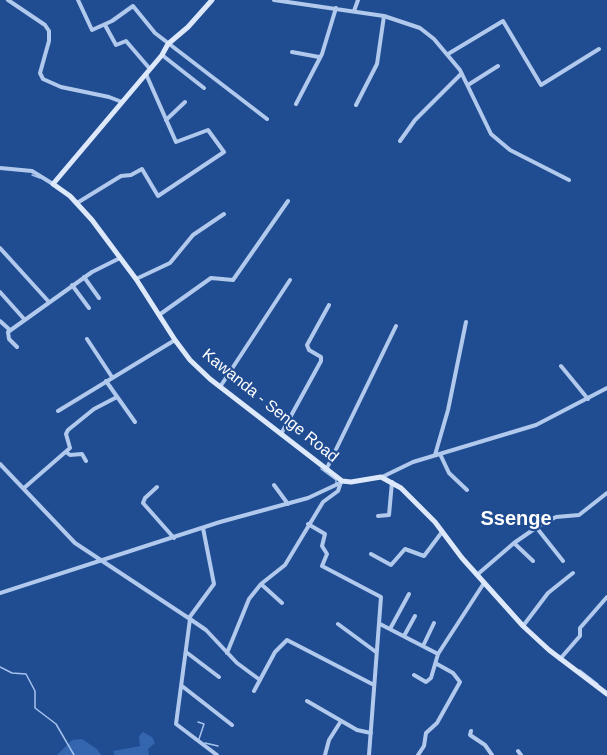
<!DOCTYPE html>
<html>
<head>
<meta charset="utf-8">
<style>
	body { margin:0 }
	canvas { display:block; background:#204c91 }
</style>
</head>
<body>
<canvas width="607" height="755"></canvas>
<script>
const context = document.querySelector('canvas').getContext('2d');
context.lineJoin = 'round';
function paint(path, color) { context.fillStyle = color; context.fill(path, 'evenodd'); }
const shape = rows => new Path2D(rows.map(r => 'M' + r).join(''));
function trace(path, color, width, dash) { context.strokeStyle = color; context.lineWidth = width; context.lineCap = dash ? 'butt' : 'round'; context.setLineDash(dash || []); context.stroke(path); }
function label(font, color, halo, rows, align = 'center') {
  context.font = font + ' Arial,sans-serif'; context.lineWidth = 4.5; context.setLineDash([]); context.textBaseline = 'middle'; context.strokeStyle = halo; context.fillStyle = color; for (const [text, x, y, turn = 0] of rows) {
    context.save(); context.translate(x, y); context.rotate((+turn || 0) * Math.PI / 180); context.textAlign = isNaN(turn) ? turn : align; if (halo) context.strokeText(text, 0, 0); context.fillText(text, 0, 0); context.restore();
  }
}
paint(shape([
	[143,732,152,737,155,743,148,749,149,755,115,755,113,751,140,746,139,736],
	[82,739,97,749,101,755,57,755,72,740]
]), '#3465af');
trace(shape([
	[32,175,40,178],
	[321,469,336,480,336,484],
	[0,667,12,673,26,674,35,691,35,708,56,724,74,755],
	[580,670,598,684],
	[198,722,204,724,199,739],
	[205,743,218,746]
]), '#a5c3ee', 1.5);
trace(shape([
	[8,0,45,25,49,31,49,41,40,73,43,79,61,87,109,97,122,102],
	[78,0,92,30,112,21,133,6,155,33,267,119],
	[274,0,384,16,420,28,434,39,460,70,491,134,510,150,569,180],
	[354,11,358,0],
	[105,25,116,45,126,41,150,69],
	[292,52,319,57],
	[448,54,503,21,541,85,599,49],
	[162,55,204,88],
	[468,85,498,66],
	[296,104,322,54,336,8],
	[356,105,377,64,384,16],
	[166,120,185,102],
	[400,141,415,120,461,74],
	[0,168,32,171,53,184],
	[77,203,121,176,131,175,142,169,158,196,224,152,208,130,176,142,146,74],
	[0,248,49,302],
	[84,277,99,298],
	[136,279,170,263,193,235,224,214],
	[72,285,89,308],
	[0,292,25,320],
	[159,315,211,278,233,280,288,201],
	[0,321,10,330],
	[87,339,112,377],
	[17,347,9,339,8,332,92,272,120,258],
	[561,366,588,399],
	[106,381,135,422],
	[220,387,290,280],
	[58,411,175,340],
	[281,434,321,361,321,357,309,350,307,345,329,305],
	[66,452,70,455,82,454,86,461],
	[440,454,449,473,467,490],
	[435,455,448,410,466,322],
	[0,464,75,543,190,619,176,724,217,755],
	[326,470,396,326],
	[382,477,413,462,536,425,607,388],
	[274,485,288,504],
	[157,487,145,498,143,503,174,538],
	[24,488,70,448,66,434,68,430,94,409,117,397],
	[378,516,389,515,392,482],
	[308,524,325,534,322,546,327,554,322,566,381,597,369,755],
	[536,527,563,561],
	[514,543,533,561],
	[371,554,391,565,405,549,424,556,442,532],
	[478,574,514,543,540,525,556,517,579,515,607,493],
	[261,584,282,603],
	[0,593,220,522,308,498,340,483],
	[189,618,214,584,203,528],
	[190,619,206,630,237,663,260,680],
	[338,624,376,652],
	[380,624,438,654],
	[523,626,548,593,573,573],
	[390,629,409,594],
	[404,636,415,616],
	[423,646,434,623],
	[186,652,219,677],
	[227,653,249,599,261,584,285,565,323,502,338,491,341,482],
	[560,659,580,636,580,628,607,597],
	[414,675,426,682,431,678,438,654,484,583],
	[182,686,232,725],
	[254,691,275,652,287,640,374,685],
	[307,701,357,730,371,733],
	[471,731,470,735,485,745,492,755],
	[518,751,521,755],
	[325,755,329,740,341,721],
	[418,755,424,746,426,733,437,723,460,682,453,673,437,664]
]), '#b1c9ed', 4);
trace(shape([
	[212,0,188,27,168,44,162,55,53,184,70,196,92,220,136,279,175,340,190,360,210,379,342,481,351,482,381,477,401,488,435,522,462,558,523,626,549,650,607,694]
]), '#dde8fa', 5);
label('16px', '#fff', '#204c91', [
	["Kawanda - Senge Road",270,406,39]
]);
label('bold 20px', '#fff', '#204c91', [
	["Ssenge",516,519]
]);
</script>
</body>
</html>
